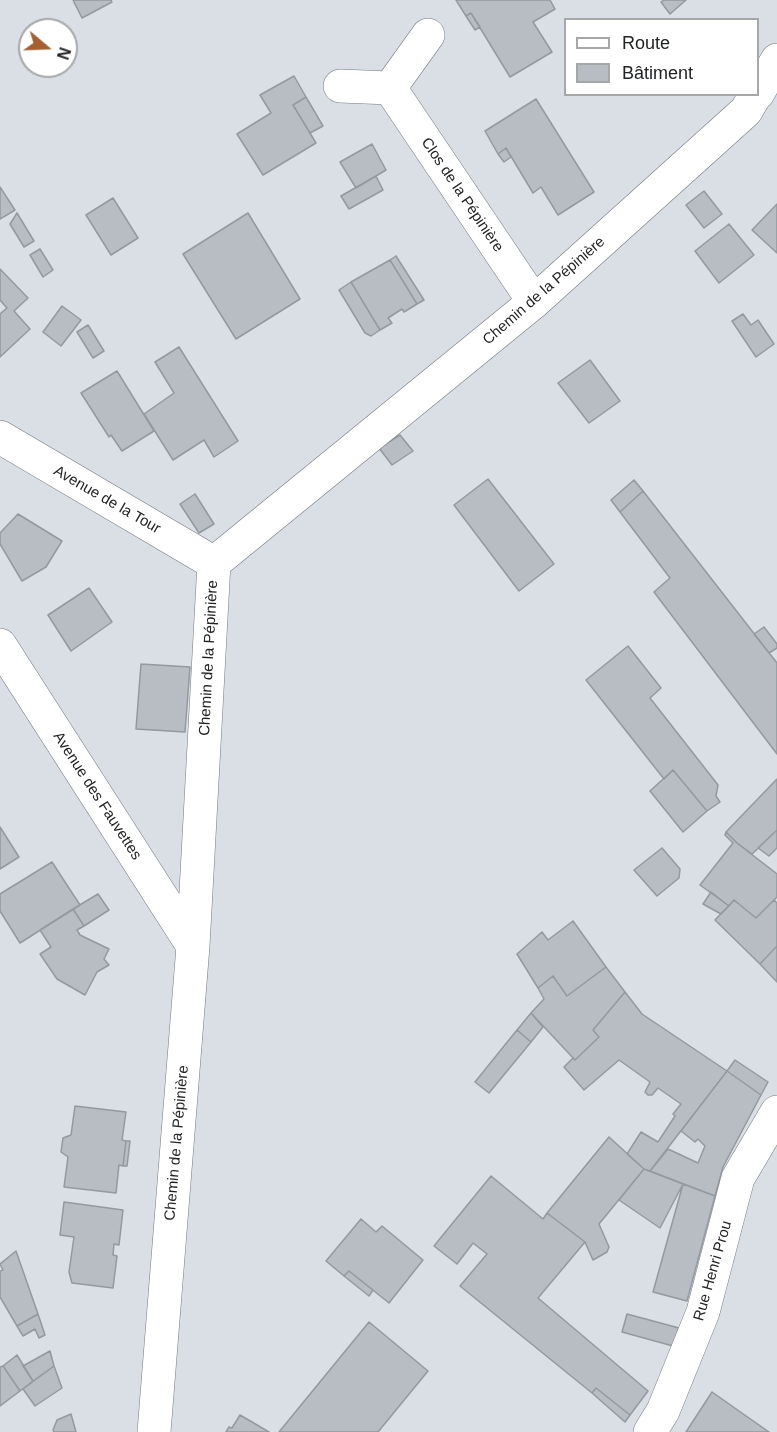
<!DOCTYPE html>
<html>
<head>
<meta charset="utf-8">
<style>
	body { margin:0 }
	#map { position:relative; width:777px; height:1432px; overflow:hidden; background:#d9dfe5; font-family:Helvetica,sans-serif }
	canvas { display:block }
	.legend { position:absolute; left:564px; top:18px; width:195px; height:78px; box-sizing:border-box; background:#fff; border:2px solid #a6a7a8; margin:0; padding:8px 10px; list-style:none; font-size:18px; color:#212325 }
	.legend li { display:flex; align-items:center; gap:12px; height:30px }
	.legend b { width:30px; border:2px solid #a6a7a8 }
	.north { position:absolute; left:18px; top:18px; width:60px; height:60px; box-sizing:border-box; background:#fff; border:2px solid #a6a7a8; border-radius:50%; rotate:109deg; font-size:16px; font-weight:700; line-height:24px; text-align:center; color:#212325 }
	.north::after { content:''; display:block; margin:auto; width:21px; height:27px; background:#a46031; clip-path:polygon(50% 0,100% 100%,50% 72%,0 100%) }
</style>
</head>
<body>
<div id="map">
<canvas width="777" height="1432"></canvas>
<ul class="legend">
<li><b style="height:8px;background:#fff"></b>Route</li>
<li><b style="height:16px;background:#b7bdc3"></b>Bâtiment</li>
</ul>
<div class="north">N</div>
</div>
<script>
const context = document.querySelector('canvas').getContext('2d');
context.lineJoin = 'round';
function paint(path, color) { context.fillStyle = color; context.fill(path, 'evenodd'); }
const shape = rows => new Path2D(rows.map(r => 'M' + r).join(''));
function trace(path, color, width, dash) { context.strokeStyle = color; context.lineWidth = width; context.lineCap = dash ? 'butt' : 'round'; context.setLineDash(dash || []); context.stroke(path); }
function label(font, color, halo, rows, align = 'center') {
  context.font = font + ' Helvetica,sans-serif'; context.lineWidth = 4.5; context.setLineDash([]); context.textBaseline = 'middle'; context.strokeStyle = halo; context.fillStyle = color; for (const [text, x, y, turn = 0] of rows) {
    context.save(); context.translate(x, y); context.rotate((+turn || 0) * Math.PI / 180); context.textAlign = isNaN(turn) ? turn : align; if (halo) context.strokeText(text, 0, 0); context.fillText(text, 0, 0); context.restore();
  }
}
const building = shape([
	[73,0,111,0,112,2,82,18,73,0],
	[456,0,550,0,555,9,533,22,552,52,510,77,471,13,466,16,456,0],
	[664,0,686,0,670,14,661,2,664,0],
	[471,13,480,27,475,30,466,16,471,13],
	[294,76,306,97,293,105,316,143,263,175,237,134,271,113,260,95,294,76],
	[306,97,323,126,310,133,293,105,306,97],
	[536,99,594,192,558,215,541,187,533,193,506,148,498,154,485,131,536,99],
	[372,144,386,170,356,188,340,162,372,144],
	[506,148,511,157,504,162,498,154,506,148],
	[376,176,383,190,349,209,341,196,376,176],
	[0,187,15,210,0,219,0,187],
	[704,191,722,214,704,228,686,205,704,191],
	[113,198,138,238,111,255,86,215,113,198],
	[777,204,777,253,752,230,777,204],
	[17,213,34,241,24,247,10,224,17,213],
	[248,213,300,299,236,339,183,254,248,213],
	[729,224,754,255,719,283,695,251,729,224],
	[40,249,53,270,43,277,30,255,40,249],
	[396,256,424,300,417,304,390,260,396,256],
	[390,260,417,304,404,312,402,309,388,318,392,323,380,330,351,282,390,260],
	[0,269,28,298,14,311,30,329,0,357,0,314,7,308,0,300,0,269],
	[351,282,380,330,371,336,365,333,339,290,351,282],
	[62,306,81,320,61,346,43,332,62,306],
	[743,314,751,325,758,320,774,344,756,357,732,321,743,314],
	[88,325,104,351,93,358,77,332,88,325],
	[179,347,238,441,214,457,204,440,173,460,144,414,174,393,155,362,179,347],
	[590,360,620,401,589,423,558,383,590,360],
	[117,371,154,431,122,451,111,435,109,437,81,393,117,371],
	[400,435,413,451,392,465,379,448,400,435],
	[488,479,554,564,519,591,454,505,488,479],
	[634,480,643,491,620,512,611,500,634,480],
	[643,491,777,663,777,754,654,592,670,578,620,512,643,491],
	[195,494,214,524,199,533,180,504,195,494],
	[18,514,62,541,46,567,22,581,0,544,0,533,18,514],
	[89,588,112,622,71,651,48,615,89,588],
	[764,627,777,644,777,648,769,653,754,634,764,627],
	[628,646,661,688,650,698,718,785,716,796,720,802,707,811,673,770,664,779,586,680,628,646],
	[141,664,190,667,185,732,136,729,141,664],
	[673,770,707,811,683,832,650,791,673,770],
	[777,779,777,830,752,854,737,843,726,832,777,779],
	[0,827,19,857,0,869,0,827],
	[777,830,777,848,769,856,758,848,777,830],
	[726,832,737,843,777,874,777,897,756,918,734,900,729,906,700,885,733,843,725,835,726,832],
	[662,848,680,869,679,878,657,896,634,870,662,848],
	[52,862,80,905,20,943,0,911,0,894,52,862],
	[711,892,729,906,721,914,703,904,711,892],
	[98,894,109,910,84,926,73,909,98,894],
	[734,900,756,918,774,900,777,903,777,946,760,964,715,920,734,900],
	[73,909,84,926,77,930,80,935,109,949,104,959,109,965,97,972,85,995,57,979,40,954,51,947,40,930,73,909],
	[573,921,606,967,567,996,553,976,538,988,517,954,542,932,548,940,573,921],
	[777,946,777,982,760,964,777,946],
	[606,967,625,992,593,1030,599,1037,575,1060,531,1013,544,999,538,988,553,976,567,996,606,967],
	[625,992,642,1014,727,1071,650,1171,644,1169,627,1154,641,1132,658,1142,675,1116,673,1114,681,1104,658,1088,652,1095,648,1095,645,1092,650,1082,619,1060,584,1090,564,1067,573,1058,575,1060,599,1037,593,1030,625,992],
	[531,1013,543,1027,531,1042,517,1030,531,1013],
	[517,1030,531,1042,489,1093,475,1082,517,1030],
	[735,1060,768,1082,761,1095,727,1071,735,1060],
	[727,1071,761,1095,723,1167,715,1196,650,1171,668,1149,698,1163,705,1146,698,1139,695,1142,681,1131,727,1071],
	[75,1106,126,1112,122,1140,126,1141,123,1166,119,1165,116,1193,64,1187,68,1157,61,1152,63,1138,71,1135,75,1106],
	[609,1137,644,1169,599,1224,609,1247,607,1252,593,1260,585,1242,547,1213,609,1137],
	[126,1141,130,1141,127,1166,123,1166,126,1141],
	[644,1169,683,1184,660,1228,619,1200,644,1169],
	[491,1176,543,1219,547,1213,585,1242,538,1298,648,1391,630,1415,596,1388,592,1393,460,1286,487,1254,473,1243,457,1264,434,1246,491,1176],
	[683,1184,715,1196,687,1301,653,1292,683,1184],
	[64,1202,123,1210,119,1245,114,1244,113,1255,117,1256,113,1288,72,1283,69,1272,74,1237,60,1235,64,1202],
	[361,1219,376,1232,382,1226,423,1260,389,1303,349,1271,344,1276,326,1261,361,1219],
	[16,1251,38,1314,17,1326,0,1297,0,1271,3,1270,0,1264,16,1251],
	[349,1271,373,1290,369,1296,344,1276,349,1271],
	[38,1314,45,1335,39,1338,35,1329,23,1336,17,1326,38,1314],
	[627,1314,679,1328,673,1346,622,1332,627,1314],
	[369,1322,428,1371,378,1432,279,1432,369,1322],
	[50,1351,54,1366,33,1381,23,1366,50,1351],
	[17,1355,33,1381,20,1391,3,1366,17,1355],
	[3,1366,20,1391,0,1406,0,1367,3,1366],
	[54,1366,62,1388,35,1406,23,1389,54,1366],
	[596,1388,630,1415,625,1422,592,1393,596,1388],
	[712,1392,769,1432,686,1432,712,1392],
	[71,1414,76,1432,54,1432,53,1430,57,1420,71,1414],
	[240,1415,269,1432,226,1432,229,1427,232,1428,240,1415]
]);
paint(building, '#b7bdc3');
trace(building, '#93999f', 1.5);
const street = shape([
	[340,86,390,88,534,302],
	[390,88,428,35],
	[758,93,777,60],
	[0,437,214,563],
	[0,645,193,946],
	[154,1432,193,946,214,563,534,302,746,111,756,94],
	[650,1432,663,1411,703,1312,738,1178,777,1112]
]);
trace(street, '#74797f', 34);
trace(street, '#fff', 33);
label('15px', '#212325', '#fff', [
	["Clos de la Pépinière",462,195,56],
	["Chemin de la Pépinière",544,291,-41],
	["Avenue de la Tour",107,500,30],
	["Chemin de la Pépinière",209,658,-87],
	["Avenue des Fauvettes",97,796,57],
	["Chemin de la Pépinière",177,1143,-85],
	["Rue Henri Prou",713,1271,-74]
]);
</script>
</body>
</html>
